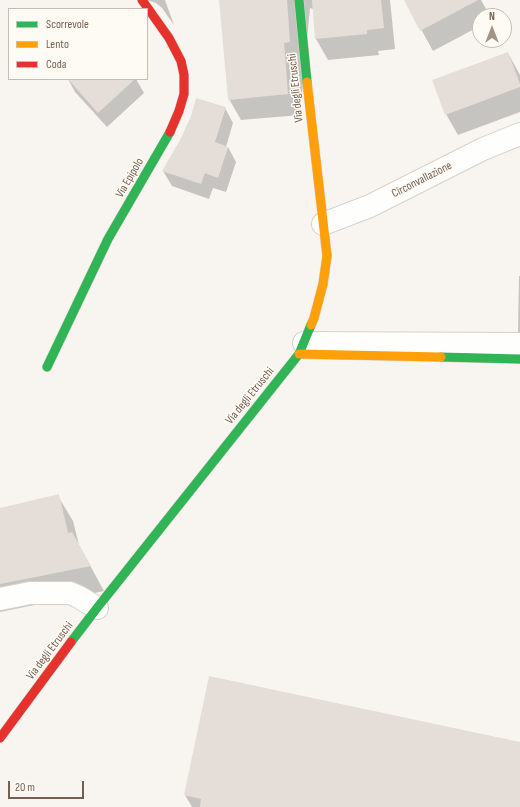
<!DOCTYPE html>
<html>
<head>
<meta charset="utf-8">
<style>
	body { margin:0 }
	#map { position:relative; width:520px; height:807px; overflow:hidden; background:#f8f5f1; font-family:"Sofia Sans Condensed",sans-serif }
	canvas { display:block }
	.legend { position:absolute; left:8px; top:8px; width:140px; height:72px; box-sizing:border-box; background:#fefaf4; border:1px solid #c7bcb3; margin:0; padding:5px 7px; list-style:none; font-size:12px; color:#755f52 }
	.legend li { display:flex; align-items:center; gap:8px; height:20px }
	.legend b { width:20px; border:1px solid #c7bcb3 }
	.north { position:absolute; left:472px; top:8px; width:40px; height:40px; box-sizing:border-box; background:#fefaf4; border:1px solid #c7bcb3; border-radius:50%; rotate:0deg; font-size:11px; font-weight:700; line-height:16px; text-align:center; color:#755f52 }
	.north::after { content:''; display:block; margin:auto; width:14px; height:18px; background:#a3948a; clip-path:polygon(50% 0,100% 100%,50% 72%,0 100%) }
	.scale { position:absolute; left:8px; top:781px; width:76px; height:18px; box-sizing:border-box; border:2px solid #755f52; border-top:0; padding-left:5px; font-size:12px; line-height:14px; white-space:nowrap; color:#755f52; -webkit-text-stroke:3px #fefaf4; paint-order:stroke }
</style>
</head>
<body>
<div id="map">
<canvas width="520" height="807"></canvas>
<ul class="legend">
<li><b style="height:5px;background:#30b455"></b>Scorrevole</li>
<li><b style="height:5px;background:#ff9f0a"></b>Lento</li>
<li><b style="height:5px;background:#e5322d"></b>Coda</li>
</ul>
<div class="north">N</div>
<div class="scale">20 m</div>
</div>
<script>
const context = document.querySelector('canvas').getContext('2d');
context.lineJoin = 'round';
function paint(path, color) { context.fillStyle = color; context.fill(path, 'evenodd'); }
const shape = rows => new Path2D(rows.map(r => 'M' + r).join(''));
function trace(path, color, width, dash) { context.strokeStyle = color; context.lineWidth = width; context.lineCap = dash ? 'butt' : 'round'; context.setLineDash(dash || []); context.stroke(path); }
function label(font, color, halo, rows, align = 'center') {
  context.font = font + ' "Sofia Sans Condensed",sans-serif'; context.lineWidth = 3; context.setLineDash([]); context.textBaseline = 'middle'; context.strokeStyle = halo; context.fillStyle = color; for (const [text, x, y, turn = 0] of rows) {
    context.save(); context.translate(x, y); context.rotate((+turn || 0) * Math.PI / 180); context.textAlign = isNaN(turn) ? turn : align; if (halo) context.strokeText(text, 0, 0); context.fillText(text, 0, 0); context.restore();
  }
}
paint(shape([
	[147,0,165,0,174,25,162,8,156,3],
	[220,0,390,0,395,49,378,51,379,55,328,60,316,39,313,9,310,8,300,115,241,120,229,99],
	[405,0,481,0,490,16,480,16,480,26,433,51],
	[508,53,520,75,520,112,458,135,446,114],
	[68,79,136,79,144,93,107,127,75,92],
	[225,108,233,123,226,147,228,147,236,162,226,192,213,188,209,199,172,186,163,171],
	[519,276,520,276,520,335,518,331],
	[58,496,73,521,79,545,104,591,0,612,0,509],
	[520,743,520,807,192,807,185,795]
]), '#0003');
paint(shape([
	[219,0,287,0,290,42,284,43,288,94,228,100],
	[312,0,381,0,384,28,367,30,367,34,315,39],
	[404,0,478,0,420,31],
	[508,52,520,84,520,87,445,115,432,80],
	[68,79,135,79,98,113],
	[196,98,226,107,215,142,228,147,218,178,205,173,201,184,162,171,180,140,191,116],
	[59,494,68,533,72,532,91,566,0,584,0,508],
	[209,676,520,742,520,807,200,807,201,799,184,795]
]), '#e5ded8');
const street = shape([
	[323,224,370,206,483,149,520,134],
	[304,343,520,344],
	[0,599,30,593,70,593,79,597,97,608]
]);
const fast = shape([
	[299,0,307,82],
	[441,357,520,359],
	[47,367,108,239,170,132],
	[71,642,97,608,299,354,311,325]
]);
const slow = shape([
	[307,82,327,256,323,284,314,318,311,325],
	[299,354,441,357]
]);
const jam = shape([
	[142,0,169,38,181,61,184,75,184,94,179,111,170,132],
	[0,738,71,642]
]);
trace(street, '#d6d1cc', 24);
trace(fast, '#d6d1cb', 10);
trace(slow, '#d6d1cb', 10);
trace(jam, '#d6d1cb', 10);
trace(street, '#fefefd', 22);
trace(fast, '#30b455', 9);
trace(slow, '#ff9f0a', 9);
trace(jam, '#e5322d', 9);
label('12px', '#755f52', '#fefaf4', [
	["Via degli Etruschi",296,88,-96],
	["Via Epipolo",130,178,-60],
	["Circonvallazione",422,180,-27],
	["Via degli Etruschi",250,396,-51],
	["Via degli Etruschi",50,651,-53]
]);
</script>
</body>
</html>
